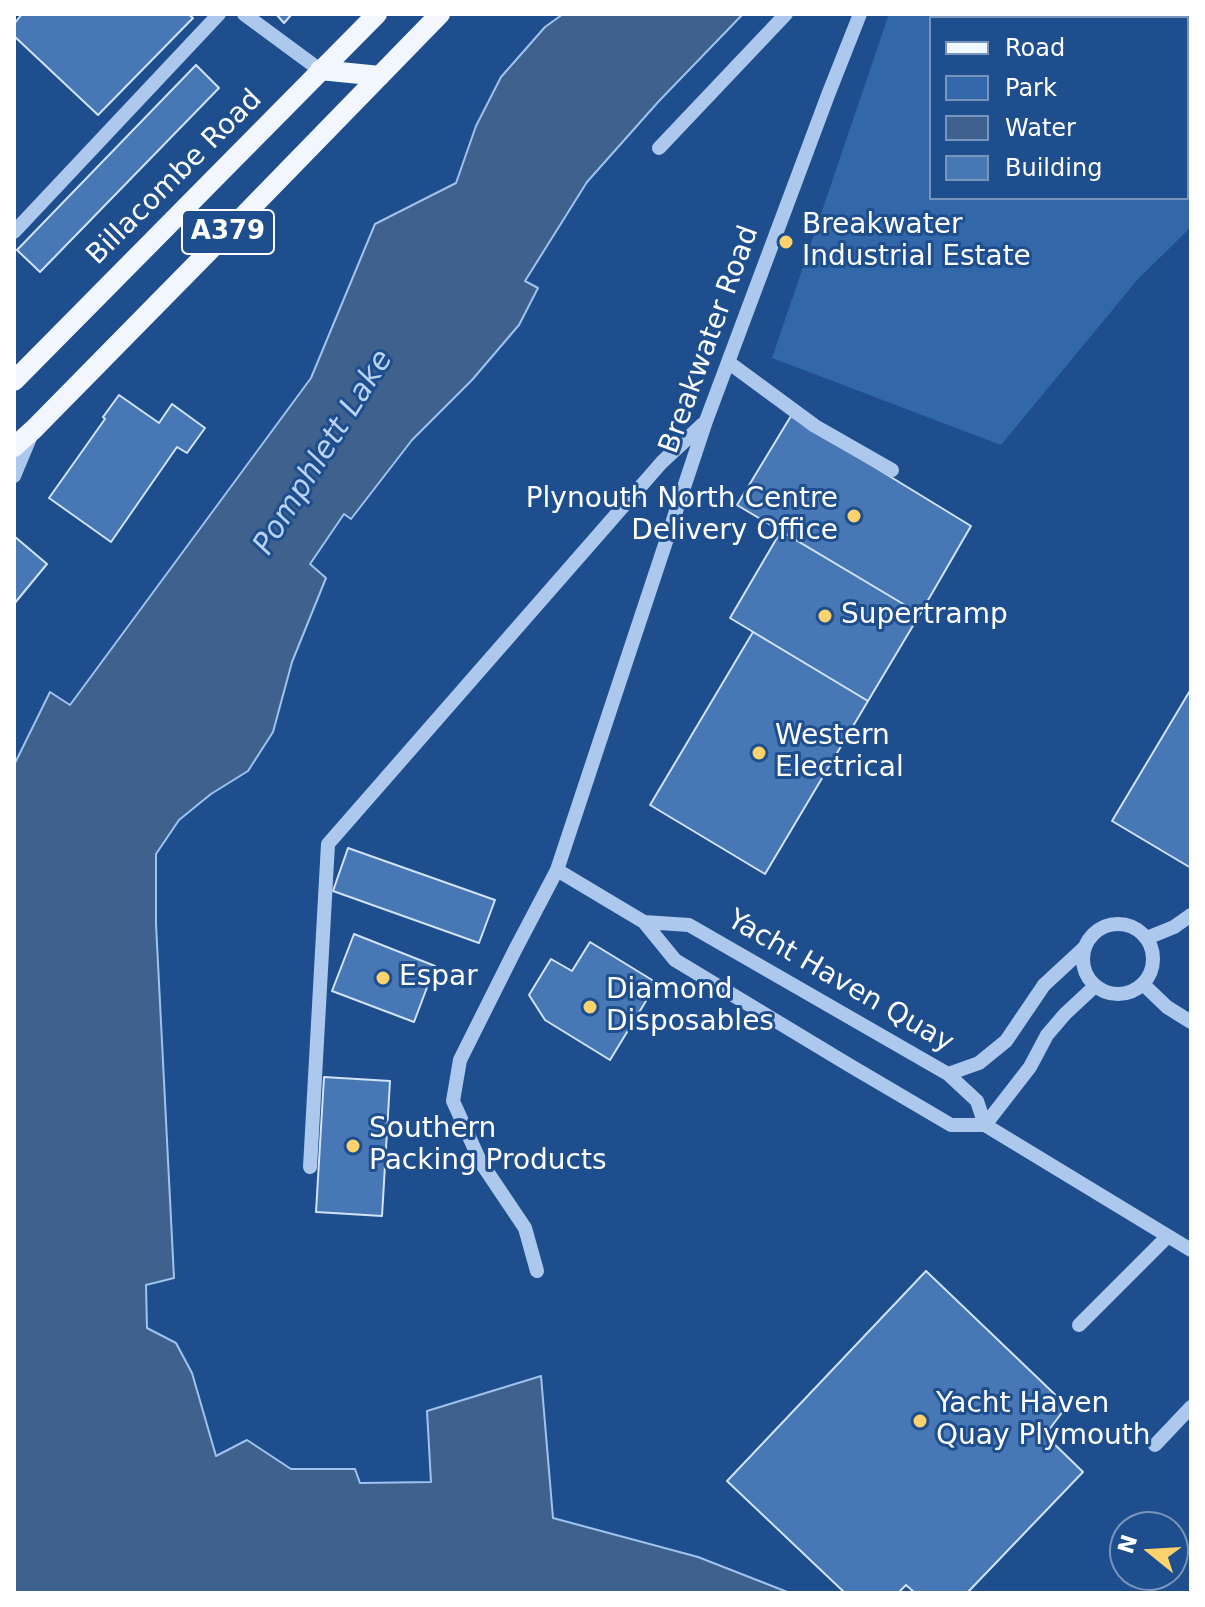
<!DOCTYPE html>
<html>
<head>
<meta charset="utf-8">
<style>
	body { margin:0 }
	#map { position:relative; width:1205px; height:1607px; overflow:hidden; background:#1e4e8d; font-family:"DejaVu Sans",sans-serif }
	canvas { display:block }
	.frame { position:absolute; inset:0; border:16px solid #fff; pointer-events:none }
	.legend { position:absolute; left:929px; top:16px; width:260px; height:184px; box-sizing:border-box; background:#1e4e8d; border:2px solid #7895bb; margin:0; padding:10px 14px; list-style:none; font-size:24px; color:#fff }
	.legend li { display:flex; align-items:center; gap:16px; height:40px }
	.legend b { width:40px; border:2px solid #7895bb }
	.north { position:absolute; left:1109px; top:1511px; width:80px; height:80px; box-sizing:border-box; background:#1e4e8d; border:2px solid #7895bb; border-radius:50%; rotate:288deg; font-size:22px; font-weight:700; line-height:32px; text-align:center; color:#fff }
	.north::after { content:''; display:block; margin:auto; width:28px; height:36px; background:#fbd26b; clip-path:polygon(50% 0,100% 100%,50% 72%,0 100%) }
</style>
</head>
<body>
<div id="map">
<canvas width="1205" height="1607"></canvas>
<div class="frame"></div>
<ul class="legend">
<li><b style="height:10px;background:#f1f6ff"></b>Road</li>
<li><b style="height:22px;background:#3267aa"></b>Park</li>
<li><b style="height:22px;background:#3f618e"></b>Water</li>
<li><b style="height:22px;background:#4777b4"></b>Building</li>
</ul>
<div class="north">N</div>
</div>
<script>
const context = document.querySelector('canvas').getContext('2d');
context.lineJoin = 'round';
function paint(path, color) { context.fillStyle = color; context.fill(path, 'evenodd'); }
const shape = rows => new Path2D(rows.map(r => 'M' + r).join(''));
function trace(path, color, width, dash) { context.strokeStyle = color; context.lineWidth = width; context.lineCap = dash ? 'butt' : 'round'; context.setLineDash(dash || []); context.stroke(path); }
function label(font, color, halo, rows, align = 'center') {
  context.font = font + ' "DejaVu Sans",sans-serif'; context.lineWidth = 6; context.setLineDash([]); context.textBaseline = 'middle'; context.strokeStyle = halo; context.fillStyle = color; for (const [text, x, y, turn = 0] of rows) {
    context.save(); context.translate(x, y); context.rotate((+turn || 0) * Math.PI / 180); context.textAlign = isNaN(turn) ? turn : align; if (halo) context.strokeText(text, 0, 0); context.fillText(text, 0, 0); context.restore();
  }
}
paint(shape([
	[889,14,1191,14,1191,227,1138,279,1001,445,772,358],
	[931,18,1187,18,1187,198,931,198]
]), '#3267aa');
const water = shape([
	[563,14,743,14,659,101,587,182,525,281,538,288,519,325,472,380,412,440,351,519,344,514,310,564,326,578,292,662,273,732,248,771,211,794,179,820,156,854,156,924,174,1278,146,1285,147,1328,176,1343,192,1373,216,1456,247,1440,291,1469,355,1469,360,1483,431,1482,427,1411,541,1376,553,1518,698,1557,790,1593,14,1593,14,765,50,692,70,705,311,378,375,224,456,183,476,126,501,77,545,27,563,14]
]);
paint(water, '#3f618e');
trace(water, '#9fc3ee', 2);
const building = shape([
	[22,14,188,14,193,18,98,115,14,36,14,24,22,14],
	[276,14,292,14,284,23,276,14],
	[196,65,219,88,40,272,17,250,196,65],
	[119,395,159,423,172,404,205,428,187,453,177,447,111,542,49,498,105,419,103,417,119,395],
	[791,416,971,526,920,614,737,505,791,416],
	[781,531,920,614,868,701,730,618,781,531],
	[14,536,47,564,14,604,14,536],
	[753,632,868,701,765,874,650,805,753,632],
	[1191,689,1191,868,1112,821,1191,689],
	[348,848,495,900,479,943,333,891,348,848],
	[354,934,435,966,414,1022,332,991,354,934],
	[590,942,657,983,610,1060,545,1020,529,995,551,959,572,971,590,942],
	[324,1077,390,1081,382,1216,316,1212,324,1077],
	[926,1271,1067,1406,1045,1435,1083,1472,967,1593,915,1593,906,1585,898,1593,845,1593,727,1481,926,1271]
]);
paint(building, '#4777b4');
trace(building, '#d1e3f9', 2);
trace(shape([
	[244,14,320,70],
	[659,148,786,14],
	[14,232,219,14],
	[728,362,815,426,892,470],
	[14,476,32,433],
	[557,870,644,922,675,960,849,1065,951,1125,985,1125,1191,1250],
	[644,922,689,925,948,1074,977,1101,985,1125],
	'1083 959a35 35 0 1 1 70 0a35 35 0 1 1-70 0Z',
	[1147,938,1174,927,1191,915],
	[1143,984,1167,1007,1191,1022],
	[948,1074,979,1063,1006,1041,1044,985,1084,948],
	[985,1125,1030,1067,1047,1035,1065,1014,1095,986],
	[310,1167,328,844,662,462,703,424],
	[537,1271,525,1228,480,1161,453,1101,460,1060,515,950,557,870,706,421,828,95,860,14],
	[1079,1325,1168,1236],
	[1155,1445,1191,1407]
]), '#acc8ec', 14);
trace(shape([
	[320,70,380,76],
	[14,381,377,14],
	[14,447,34,429,216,244,440,14]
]), '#f1f6ff', 20);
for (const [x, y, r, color] of [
	[786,242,8,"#fbd26b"],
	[854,516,8,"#fbd26b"],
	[825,616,8,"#fbd26b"],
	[759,753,8,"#fbd26b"],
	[383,978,8,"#fbd26b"],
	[590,1007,8,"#fbd26b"],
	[353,1146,8,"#fbd26b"],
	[920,1421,8,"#fbd26b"]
]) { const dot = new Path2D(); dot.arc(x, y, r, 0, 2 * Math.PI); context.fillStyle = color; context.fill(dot); trace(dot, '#1e4e8d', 3); }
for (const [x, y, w] of [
	[228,232,92]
]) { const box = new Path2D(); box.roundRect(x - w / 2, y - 22, w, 44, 6); context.fillStyle = '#1e4e8d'; context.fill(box); trace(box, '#fff', 2); }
label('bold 26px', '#fff', null, [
	["A379",228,232]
]);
label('28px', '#fff', '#1e4e8d', [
	["Billacombe Road",175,178,-45],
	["Breakwater Road",710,340,-70],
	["Yacht Haven Quay",840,982,30]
]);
label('28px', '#fff', '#1e4e8d', [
	["Breakwater",802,226],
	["Industrial Estate",802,258],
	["Plynouth North Centre",838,500,"right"],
	["Delivery Office",838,532,"right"],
	["Supertramp",841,616],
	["Western",775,737],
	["Electrical",775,769],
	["Espar",399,978],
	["Diamond",606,991],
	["Disposables",606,1023],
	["Southern",369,1130],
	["Packing Products",369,1162],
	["Yacht Haven",936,1405],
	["Quay Plymouth",936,1437]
], 'left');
label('italic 30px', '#b8d2f3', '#1e4e8d', [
	["Pomphlett Lake",324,453,-58]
]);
</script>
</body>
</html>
